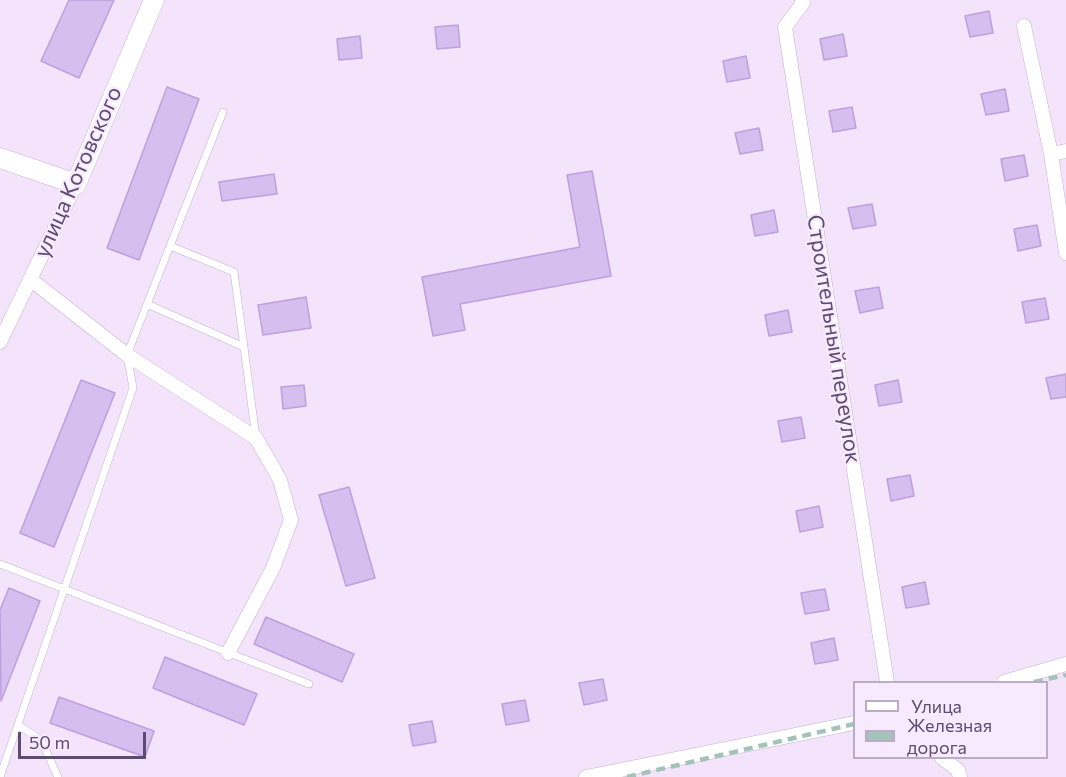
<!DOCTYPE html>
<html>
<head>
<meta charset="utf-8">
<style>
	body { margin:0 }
	#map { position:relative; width:1066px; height:777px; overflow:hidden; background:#f4e4fb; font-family:Commissioner,sans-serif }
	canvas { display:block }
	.legend { position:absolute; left:853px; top:681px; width:195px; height:78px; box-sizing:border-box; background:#f8eafe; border:2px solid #baabc6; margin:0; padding:8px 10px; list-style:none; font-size:18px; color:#5d4c71 }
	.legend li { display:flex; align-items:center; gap:12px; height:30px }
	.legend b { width:30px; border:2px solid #baabc6 }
	.scale { position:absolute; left:18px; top:732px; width:128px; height:27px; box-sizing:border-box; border:3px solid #5d4c71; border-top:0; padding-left:8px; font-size:18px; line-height:21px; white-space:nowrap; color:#5d4c71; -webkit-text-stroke:4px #f8eafe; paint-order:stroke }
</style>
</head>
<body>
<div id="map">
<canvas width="1066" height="777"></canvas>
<ul class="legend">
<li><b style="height:8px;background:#fff"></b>Улица</li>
<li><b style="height:8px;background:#a4c3b8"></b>Железная дорога</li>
</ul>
<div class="scale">50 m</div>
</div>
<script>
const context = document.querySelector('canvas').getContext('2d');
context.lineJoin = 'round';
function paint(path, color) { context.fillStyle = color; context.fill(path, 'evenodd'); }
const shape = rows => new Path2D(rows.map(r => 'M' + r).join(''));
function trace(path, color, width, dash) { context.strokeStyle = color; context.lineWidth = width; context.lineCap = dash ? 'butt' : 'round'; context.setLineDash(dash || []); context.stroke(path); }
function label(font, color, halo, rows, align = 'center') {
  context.font = font + ' Commissioner,sans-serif'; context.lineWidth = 4.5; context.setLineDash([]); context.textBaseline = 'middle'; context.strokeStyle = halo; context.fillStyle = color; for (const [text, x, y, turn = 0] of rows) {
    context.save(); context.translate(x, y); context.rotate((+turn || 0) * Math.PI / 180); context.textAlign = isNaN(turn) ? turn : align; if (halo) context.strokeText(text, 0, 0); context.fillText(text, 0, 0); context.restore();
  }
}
const building = shape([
	[69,0,114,0,79,78,41,61,69,0],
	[989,11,993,33,970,37,965,16,989,11],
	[458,25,460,47,437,49,435,27,458,25],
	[843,34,847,56,824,60,820,39,843,34],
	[360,36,362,58,339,60,337,39,360,36],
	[746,56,750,78,727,82,723,61,746,56],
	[167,87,199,99,139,260,107,248,167,87],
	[1005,89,1009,111,986,115,981,94,1005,89],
	[852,107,856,128,833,132,829,111,852,107],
	[759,128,763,150,740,154,735,133,759,128],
	[1024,155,1028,176,1005,181,1001,159,1024,155],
	[592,171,611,276,460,304,465,330,433,336,422,277,580,247,567,175,592,171],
	[274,174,277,194,222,201,219,182,274,174],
	[872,204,876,225,853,229,848,208,872,204],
	[774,210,778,232,755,236,751,215,774,210],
	[1037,225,1041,246,1018,251,1014,229,1037,225],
	[879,287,883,308,860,313,855,291,879,287],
	[306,297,311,328,263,335,258,305,306,297],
	[1045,298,1049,319,1026,323,1022,302,1045,298],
	[788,310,792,332,769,336,765,315,788,310],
	[1066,374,1066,397,1051,399,1046,378,1066,374],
	[81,380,115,393,54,547,20,533,81,380],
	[898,380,902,402,879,406,875,385,898,380],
	[304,385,306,406,283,409,281,387,304,385],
	[801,417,805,438,782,442,778,421,801,417],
	[910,475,914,496,891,501,887,479,910,475],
	[349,487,375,578,346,586,319,495,349,487],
	[819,506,823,527,800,532,796,511,819,506],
	[925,582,929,604,906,608,902,587,925,582],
	[9,588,40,601,1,701,0,610,9,588],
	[825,589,829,610,805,614,801,593,825,589],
	[266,617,354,654,342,682,254,644,266,617],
	[834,638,838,660,815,664,811,643,834,638],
	[165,657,257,694,244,725,153,688,165,657],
	[603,679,607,700,584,705,579,683,603,679],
	[59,697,154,731,145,757,50,723,59,697],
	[525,700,529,721,506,725,502,704,525,700],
	[432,721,436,742,413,746,409,725,432,721]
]);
paint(building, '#d6beee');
trace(building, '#be9fe0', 1.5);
const lane = shape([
	[223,112,170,246,234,272,256,438],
	[147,304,244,347],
	[0,564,309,684],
	[18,725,41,740,58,777],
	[0,777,133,388,127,355,170,246]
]);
const street = shape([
	[802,0,803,3,785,27,887,682],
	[1024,26,1051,154,1066,253],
	[1051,154,1066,151],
	[30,279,127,355,256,438,280,480,291,520,273,568,228,653],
	[0,342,76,184],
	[1004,682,1066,664],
	[942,758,958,770,960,777],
	[586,777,854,723]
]);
const secondary = shape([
	[0,158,76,184,154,0]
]);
trace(lane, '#c2b1cf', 8);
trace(street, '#c2b1cf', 15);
trace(secondary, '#c5b1d5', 21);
trace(lane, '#fff', 7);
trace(street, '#fff', 14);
trace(secondary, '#fff', 20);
trace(shape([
	[1034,682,1066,675],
	[627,777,854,724]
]), '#a4c3b8', 4.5, [9, 6]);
label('22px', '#5d4c71', '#f8eafe', [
	["улица Котовского",78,172,-66],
	["Строительный переулок",834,339,81]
]);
</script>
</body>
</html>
